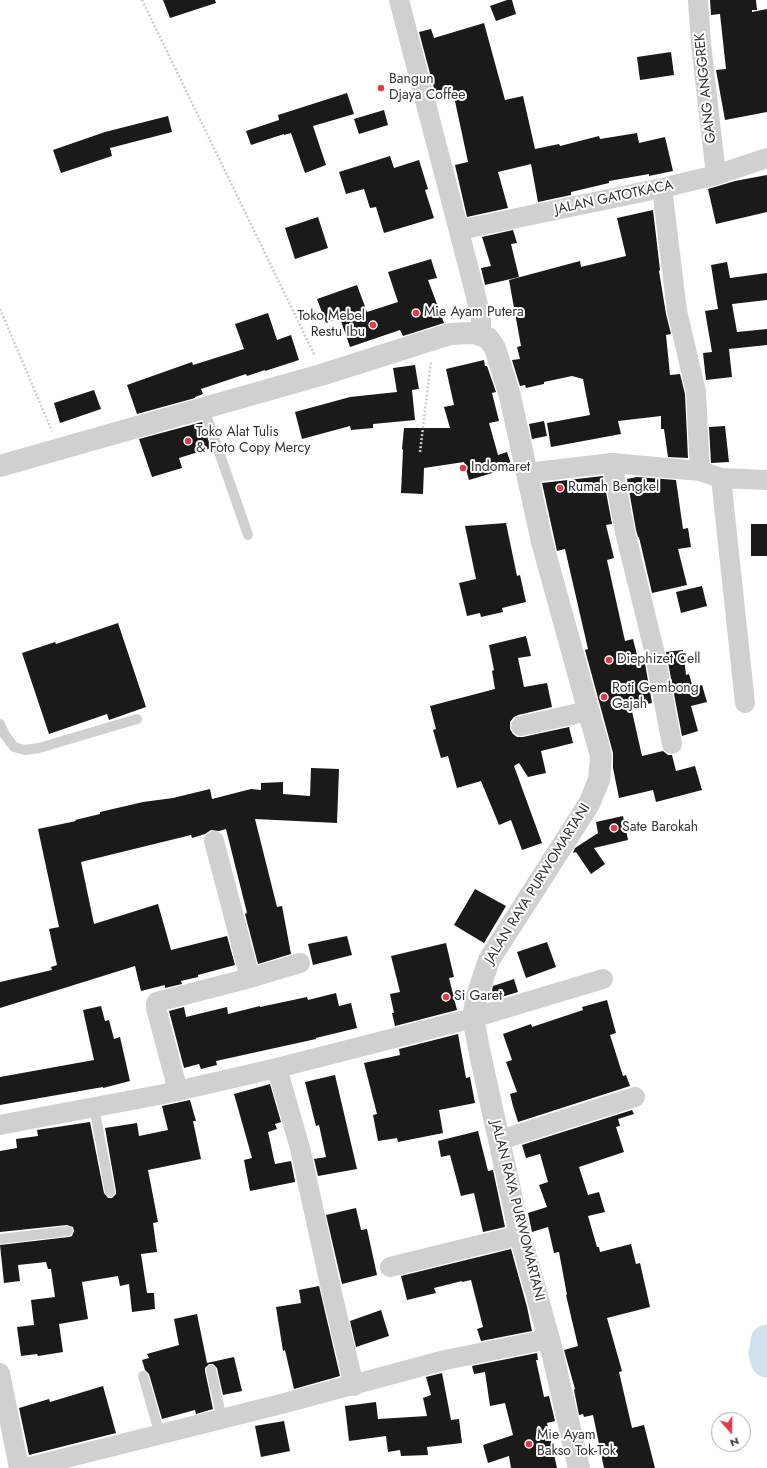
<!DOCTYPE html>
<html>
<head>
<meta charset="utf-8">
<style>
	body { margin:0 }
	#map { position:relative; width:767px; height:1468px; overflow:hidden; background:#fff; font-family:Jost,sans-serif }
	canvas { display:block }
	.north { position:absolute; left:711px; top:1412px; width:40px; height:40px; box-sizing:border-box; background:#fff; border:1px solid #adadad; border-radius:50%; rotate:160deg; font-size:11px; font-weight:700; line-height:16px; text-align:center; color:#333 }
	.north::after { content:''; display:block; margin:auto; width:14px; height:18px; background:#e63946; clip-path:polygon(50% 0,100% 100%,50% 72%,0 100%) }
</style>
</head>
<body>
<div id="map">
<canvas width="767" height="1468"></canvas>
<div class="north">N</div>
</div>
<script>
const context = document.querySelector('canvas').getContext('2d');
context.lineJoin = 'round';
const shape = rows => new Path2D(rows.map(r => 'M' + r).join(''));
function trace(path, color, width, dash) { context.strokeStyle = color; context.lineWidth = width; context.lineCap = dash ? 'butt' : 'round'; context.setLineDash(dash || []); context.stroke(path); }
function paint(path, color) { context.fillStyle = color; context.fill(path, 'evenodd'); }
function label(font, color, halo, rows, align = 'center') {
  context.font = font + ' Jost,sans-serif'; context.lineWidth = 4; context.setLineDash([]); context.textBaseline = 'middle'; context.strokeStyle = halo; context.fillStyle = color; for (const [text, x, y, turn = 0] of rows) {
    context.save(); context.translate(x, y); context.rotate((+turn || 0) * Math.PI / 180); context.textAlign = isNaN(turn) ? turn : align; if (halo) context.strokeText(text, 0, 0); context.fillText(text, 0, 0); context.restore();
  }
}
trace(shape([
	[767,1341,765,1354,767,1361]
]), '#cfe2ee', 33);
paint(shape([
	[163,0,215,0,216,3,170,18],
	[507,0,512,0,516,14,496,21,490,6],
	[710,0,756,0,757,10,752,10,752,12,767,9,767,112,725,120,716,70,726,69,720,14,711,15],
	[484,23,505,100,523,96,535,149,559,144,560,146,599,136,600,139,637,133,639,143,665,137,673,171,649,176,649,174,609,181,609,183,571,192,571,195,538,202,531,164,498,172,508,208,467,217,455,165,468,162,452,87,435,92,419,32,431,29,434,38],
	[671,52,674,75,640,80,637,57],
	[347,93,354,114,313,126,326,165,305,173,291,133,284,135,284,134,251,145,246,131,279,120,278,115],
	[384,110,388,125,359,134,354,119],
	[168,116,172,132,110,148,112,156,61,173,53,150,105,132],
	[390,156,394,168,419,160,428,189,425,190,434,218,384,233,376,207,370,208,364,189,346,194,339,172],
	[767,175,767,212,716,224,708,189,735,181],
	[653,210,660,270,659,271,666,314,671,334,666,335,670,375,680,374,685,394,688,458,668,457,664,429,661,429,661,416,618,421,621,434,551,447,547,423,590,415,583,379,572,376,544,382,544,384,526,388,525,385,520,386,512,360,520,359,517,347,521,346,509,280,580,261,581,267,626,256,617,218],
	[318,217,328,248,295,259,285,228],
	[513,230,517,243,511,244,519,277,485,285,481,268,491,266,482,237],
	[431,259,437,278,428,280,444,323,403,336,400,330,350,347,340,318,326,323,317,299,357,285,367,312,398,302,388,272],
	[727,262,730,278,767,273,767,300,732,304,737,332,767,329,767,345,729,349,732,377,706,380,703,353,712,352,705,311,718,309,711,265],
	[268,313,277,340,291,335,299,360,265,371,265,370,247,376,246,374,201,389,203,394,195,397,195,398,137,414,127,385,192,362,193,365,244,349,235,324],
	[484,360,485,366,487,366,496,392,492,393,499,421,489,423,498,455,507,452,512,467,469,480,464,462,424,468,423,494,401,493,403,450,402,449,404,428,450,428,444,407,454,405,446,369],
	[415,365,419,389,412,390,415,420,373,424,373,428,351,430,350,426,302,439,295,412,350,397,397,392,393,368],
	[94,390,101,409,60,423,54,403],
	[544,421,547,436,532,439,529,424],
	[202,422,211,448,179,458,182,468,152,477,139,439],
	[725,426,729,462,711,463,709,427],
	[603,476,612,524,606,525,614,558,607,560,625,641,633,639,638,659,644,658,652,703,631,707,642,756,663,751,668,755,672,755,676,771,695,766,702,790,656,802,653,790,619,798,613,768,613,753,585,650,588,649,565,549,557,551,542,483],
	[637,477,676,480,683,529,688,528,691,547,678,549,687,585,652,593,639,537,638,537,636,530,627,479],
	[506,523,517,576,520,575,526,602,502,608,503,612,481,617,480,613,467,616,459,583,476,579,465,526],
	[751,524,767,524,767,556,751,556],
	[702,586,707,606,681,613,676,592],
	[118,623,146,707,109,720,107,714,49,734,22,653,55,642,56,644],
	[526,636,531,656,518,658,524,687,547,683,552,707,518,715,514,717,510,722,510,729,513,734,517,737,523,737,569,727,573,743,541,751,546,773,528,777,519,763,514,766,542,843,522,850,511,820,499,825,481,781,457,788,448,756,441,758,433,730,436,729,430,706,495,689,492,671,494,670,489,645],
	[683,650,686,675,689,674,693,688,702,685,707,702,691,706,698,731,682,736,666,652],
	[311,768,339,769,337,823,255,819,277,907,282,906,291,954,258,964,245,914,247,913,226,829,219,831,211,830,205,834,192,838,191,835,81,862,94,924,158,904,171,950,227,936,235,965,198,975,198,977,181,981,182,984,165,988,165,985,141,991,135,966,0,1008,0,982,52,970,51,967,57,965,49,929,59,927,38,829,76,821,75,820,100,814,100,812,143,802,173,798,210,789,212,799,251,789,261,790,261,783,283,782,283,794,310,796],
	[623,816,628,840,594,848,605,864,591,874,576,852,573,853,575,848,598,833,596,822],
	[475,889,506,906,484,943,454,925],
	[347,936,352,955,313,965,308,944],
	[547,942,556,967,526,978,517,952],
	[446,943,454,977,449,978,457,1010,395,1026,392,1013,394,1013,390,994,400,992,391,956],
	[514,979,518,992,495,999,492,990,493,986],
	[336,993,339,1006,351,1003,357,1028,316,1038,316,1039,216,1061,217,1065,201,1069,199,1064,184,1068,169,1011,184,1007,186,1017,227,1007,228,1014,260,1006,260,1007,307,997,308,1000],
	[607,1000,616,1033,610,1035,623,1076,626,1075,630,1086,518,1122,513,1106,510,1094,517,1092,506,1062,512,1060,503,1034,531,1024,532,1027,583,1010,582,1007],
	[101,1006,105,1021,109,1020,114,1039,120,1037,130,1081,103,1088,103,1087,0,1105,0,1077,94,1060,83,1010],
	[458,1034,466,1078,470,1077,475,1103,439,1110,443,1133,398,1142,397,1138,378,1141,373,1115,377,1114,364,1063,400,1055,399,1049],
	[335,1075,357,1169,318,1176,314,1159,326,1157,319,1125,316,1126,305,1082],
	[270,1084,281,1122,275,1124,277,1129,268,1132,275,1164,291,1161,295,1181,295,1182,250,1191,244,1160,252,1158,234,1094],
	[190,1100,196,1121,193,1121,201,1159,148,1170,158,1222,153,1223,157,1252,141,1254,147,1293,154,1293,155,1309,132,1312,129,1284,120,1286,118,1276,82,1282,88,1319,59,1324,63,1352,38,1356,37,1354,21,1356,17,1327,34,1325,31,1300,55,1297,51,1269,48,1269,46,1262,18,1265,20,1281,4,1283,0,1245,69,1237,72,1236,74,1231,73,1227,67,1225,0,1232,0,1151,17,1148,16,1139,38,1136,37,1130,90,1122,104,1193,108,1198,112,1198,116,1194,116,1191,105,1128,137,1123,139,1136,168,1130,162,1106],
	[632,1110,634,1114,618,1119,620,1126,616,1127,624,1152,579,1167,588,1195,599,1192,605,1212,588,1216,597,1247,599,1247,600,1252,631,1244,636,1264,640,1263,650,1307,607,1318,622,1371,619,1372,632,1428,644,1425,655,1468,604,1468,593,1415,584,1417,583,1414,579,1415,574,1390,575,1389,564,1350,578,1346,566,1295,567,1295,559,1252,554,1253,548,1227,532,1232,528,1213,547,1207,539,1185,548,1182,540,1154,526,1158,522,1145],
	[478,1131,488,1171,493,1170,505,1227,483,1232,474,1193,461,1196,450,1155,441,1157,438,1141],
	[356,1208,361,1230,367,1229,377,1275,342,1284,326,1215],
	[511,1249,527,1307,532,1331,481,1341,477,1329,483,1327,471,1280,462,1282,462,1281,434,1288,436,1293,407,1300,401,1276],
	[319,1286,340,1376,294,1389,285,1350,283,1351,276,1307,301,1303,299,1290],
	[381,1310,389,1336,356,1347,350,1321],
	[197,1314,207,1363,234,1357,242,1391,223,1395,217,1368,213,1364,209,1364,205,1368,205,1371,213,1409,196,1414,195,1410,162,1419,149,1374,145,1370,142,1360,149,1358,147,1354,179,1345,174,1319],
	[537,1353,538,1360,536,1360,544,1397,549,1396,555,1421,547,1423,557,1468,511,1468,509,1456,488,1463,483,1445,513,1435,505,1403,490,1406,485,1372,474,1374,472,1366],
	[442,1373,451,1420,459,1419,462,1443,427,1447,428,1455,401,1456,400,1450,388,1452,386,1436,349,1441,345,1406,376,1402,378,1419,427,1416,423,1398,431,1395,426,1377],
	[103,1386,116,1433,29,1455,19,1408,49,1399,50,1402],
	[284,1421,290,1451,261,1457,255,1426]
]), '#1a1a1a');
trace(shape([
	[142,0,315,356],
	[0,309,52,431],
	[420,452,431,361]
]), '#cdcdcd', 2.5, [2, 2]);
trace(shape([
	[204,409,248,535],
	[0,724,5,735,14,747,25,750,39,748,137,719],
	[94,1107,110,1192],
	[0,1239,68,1231],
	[211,1370,222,1419],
	[143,1376,160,1435]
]), '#d0d0d0', 10);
trace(shape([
	[399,0,481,316,481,335],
	[698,0,701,44,716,175],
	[662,188,677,311,696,392,700,471],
	[459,230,662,188,716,175,767,158],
	[612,463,700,471,721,478,767,480],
	[527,473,612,463,625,532,654,650,672,744],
	[721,478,745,703],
	[521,726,588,711],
	[214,841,250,978],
	[277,1068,300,1148,331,1289,354,1386],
	[178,1091,156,1008,156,1004,157,1002,250,978,300,963],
	[0,1125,164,1094,277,1068,473,1018,603,979],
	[500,1140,635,1097],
	[390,1267,520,1235],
	[0,1373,19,1468],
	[26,1468,285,1403,445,1360,549,1339]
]), '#d0d0d0', 20);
trace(shape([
	[0,466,324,374,450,334,474,333,488,338,495,348,510,396,542,542,601,756,599,780,589,804,489,960,477,996,473,1018,480,1054,520,1235,549,1339,579,1468]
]), '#d0d0d0', 22);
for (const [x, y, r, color] of [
	[381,88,4,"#e63946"],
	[416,313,4,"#e63946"],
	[373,325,4,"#e63946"],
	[188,441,4,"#e63946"],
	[463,468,4,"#e63946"],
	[560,488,4,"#e63946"],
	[609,660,4,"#e63946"],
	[604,697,4,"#e63946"],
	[614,828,4,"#e63946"],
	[446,997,4,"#e63946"],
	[529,1444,4,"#e63946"]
]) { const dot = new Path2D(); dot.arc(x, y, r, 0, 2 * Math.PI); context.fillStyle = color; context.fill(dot); trace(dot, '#fff', 1.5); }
label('14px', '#333', '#fff', [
	["Bangun",389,80],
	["Djaya Coffee",389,96],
	["Mie Ayam Putera",424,313],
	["Toko Mebel",365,317,"right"],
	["Restu Ibu",365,333,"right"],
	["Toko Alat Tulis",196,433],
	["& Foto Copy Mercy",196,449],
	["Indomaret",471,468],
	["Rumah Bengkel",568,488],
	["Diephizet Cell",617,660],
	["Roti Gembong",612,689],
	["Gajah",612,705],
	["Sate Barokah",622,828],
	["Si Garet",454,997],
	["Mie Ayam",537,1436],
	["Bakso Tok-Tok",537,1452]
], 'left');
label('14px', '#333', '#fff', [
	["GANG ANGGREK",706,88,-96],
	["JALAN GATOTKACA",614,198,-12],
	["JALAN RAYA PURWOMARTANI",538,884,-58],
	["JALAN RAYA PURWOMARTANI",517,1211,76]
]);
</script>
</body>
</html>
